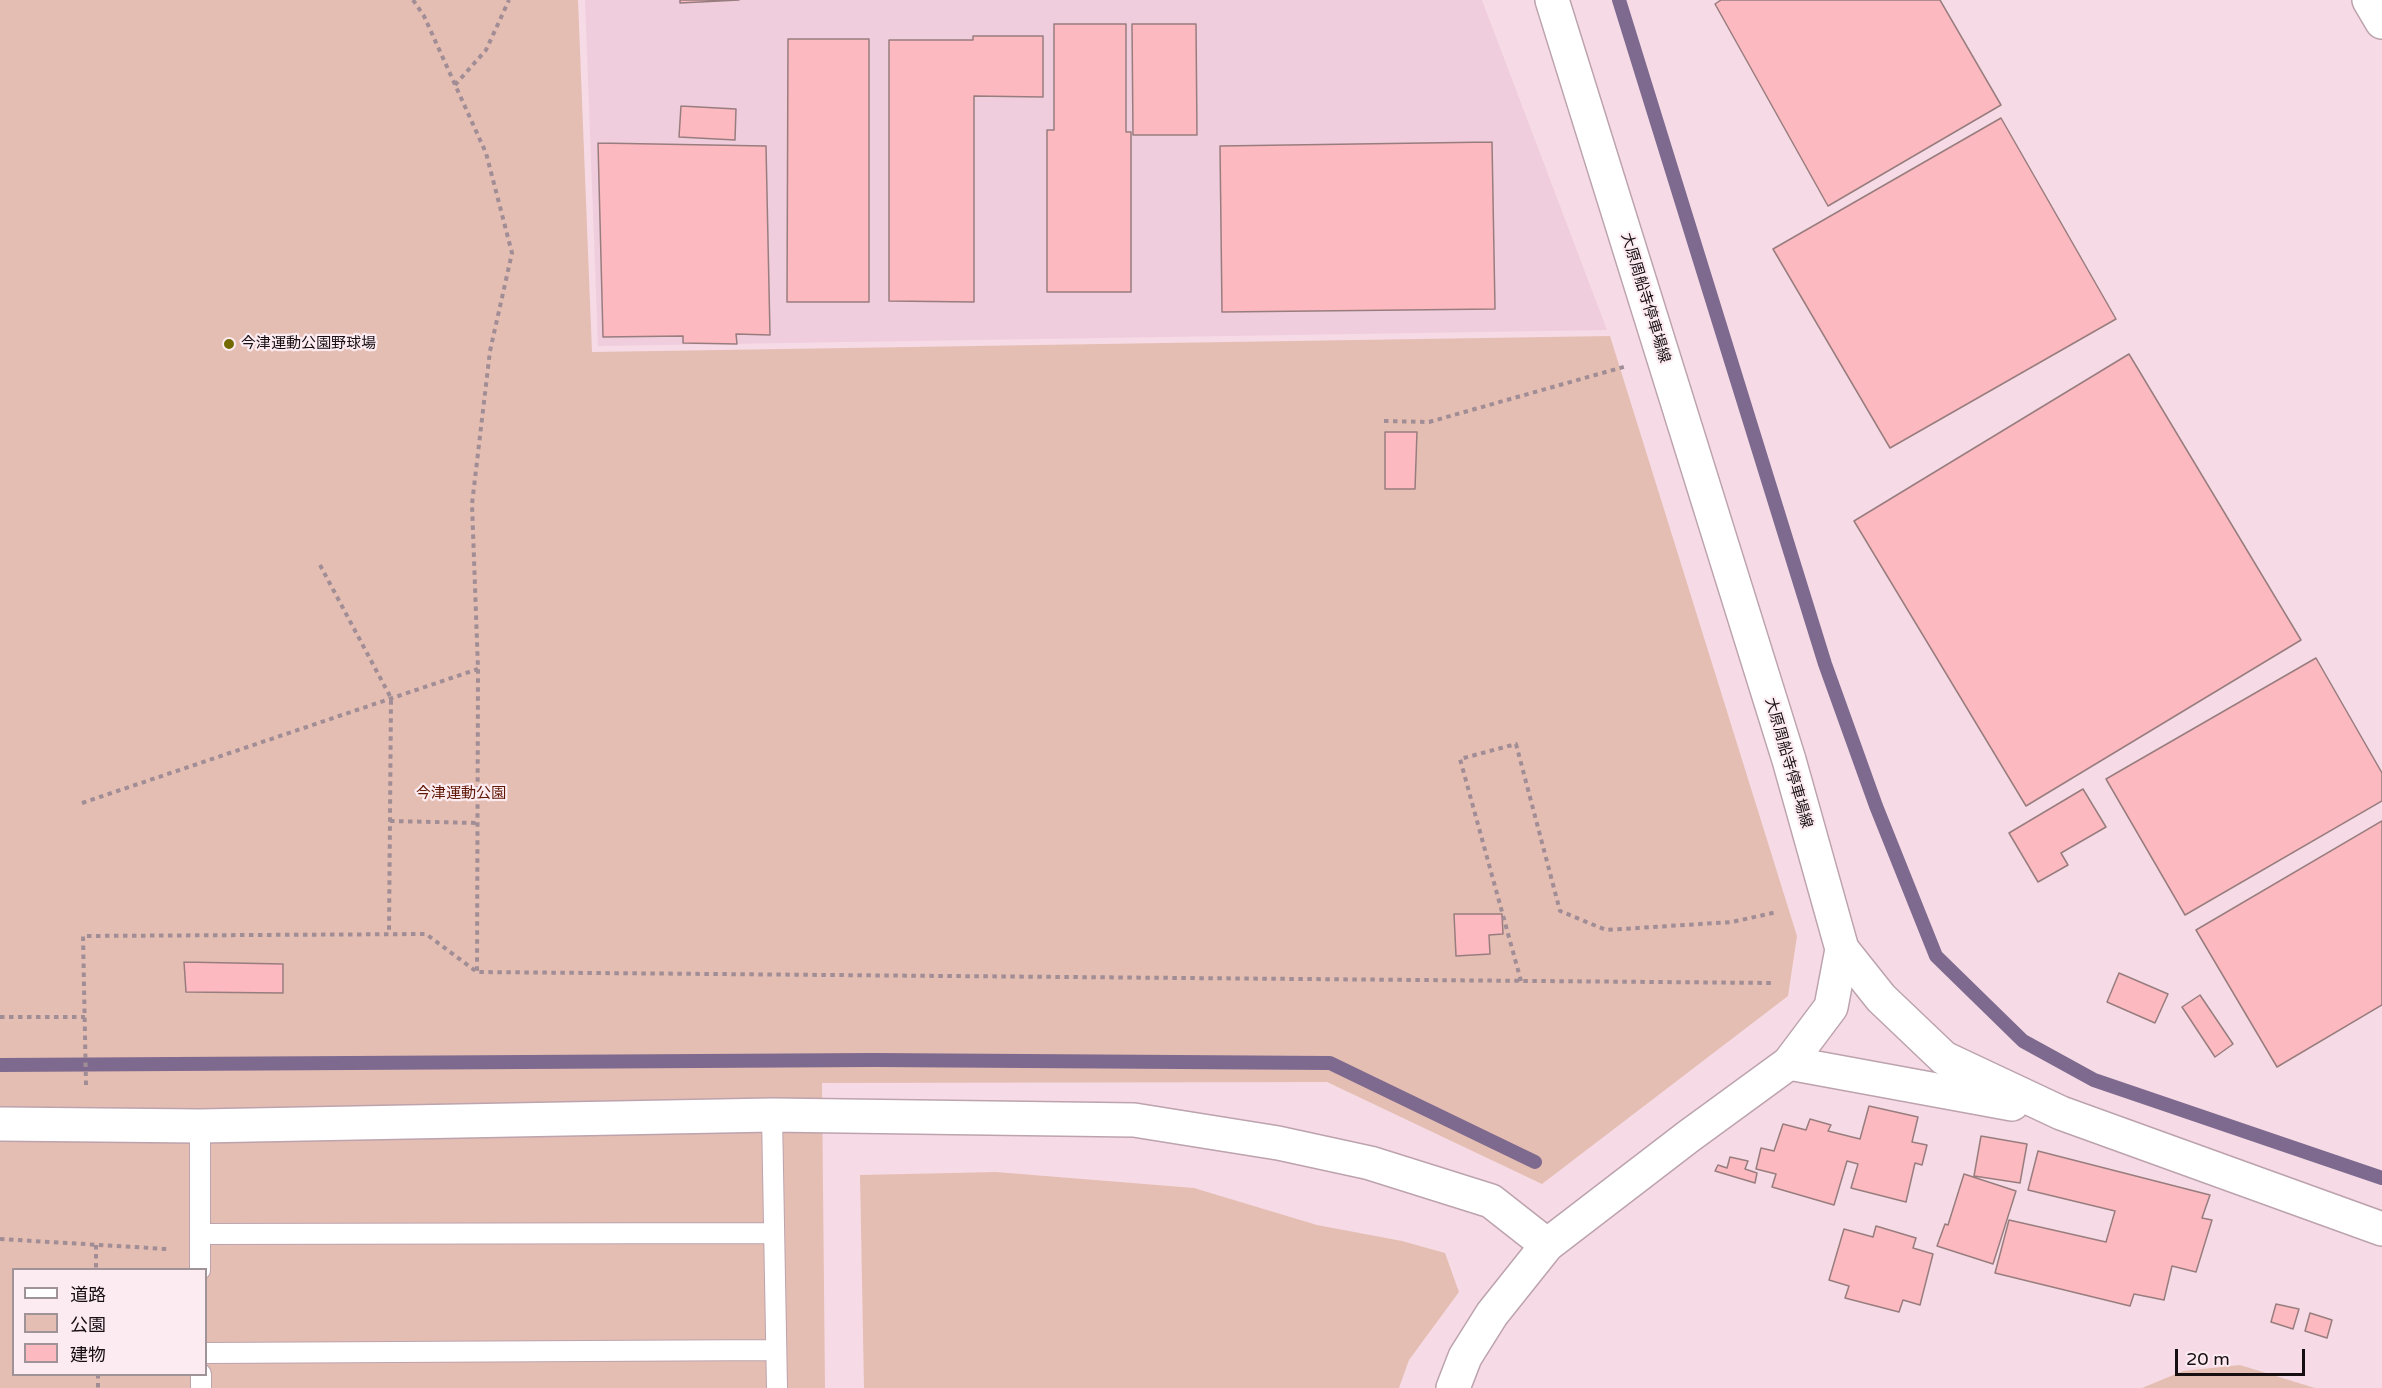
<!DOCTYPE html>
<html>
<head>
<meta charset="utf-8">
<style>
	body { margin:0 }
	#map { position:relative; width:2382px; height:1388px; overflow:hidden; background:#f6dbe6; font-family:"Varela Round","Noto Sans JP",sans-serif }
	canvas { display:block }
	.legend { position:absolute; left:12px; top:1268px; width:195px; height:108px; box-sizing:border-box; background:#fcecf2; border:2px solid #a09398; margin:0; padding:8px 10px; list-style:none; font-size:18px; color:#170e12 }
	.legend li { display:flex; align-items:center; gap:12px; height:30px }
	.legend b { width:30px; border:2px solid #a09398 }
	.scale { position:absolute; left:2175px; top:1349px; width:130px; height:27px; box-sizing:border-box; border:3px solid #170e12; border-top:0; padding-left:8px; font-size:18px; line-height:21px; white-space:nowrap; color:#170e12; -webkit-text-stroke:4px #fcecf2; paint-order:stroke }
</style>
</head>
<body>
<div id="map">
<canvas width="2382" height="1388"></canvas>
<ul class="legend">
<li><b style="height:8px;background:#fff"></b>道路</li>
<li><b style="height:16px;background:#e5beb3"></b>公園</li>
<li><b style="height:16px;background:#fcb9bf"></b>建物</li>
</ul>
<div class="scale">20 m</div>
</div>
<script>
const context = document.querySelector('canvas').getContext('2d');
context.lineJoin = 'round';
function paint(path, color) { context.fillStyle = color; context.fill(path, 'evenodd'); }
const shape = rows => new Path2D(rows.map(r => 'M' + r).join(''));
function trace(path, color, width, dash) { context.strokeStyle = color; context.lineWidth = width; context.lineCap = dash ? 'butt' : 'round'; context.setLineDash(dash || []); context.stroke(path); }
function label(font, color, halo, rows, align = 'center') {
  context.font = font + ' "Varela Round","Noto Sans JP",sans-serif'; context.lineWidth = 4.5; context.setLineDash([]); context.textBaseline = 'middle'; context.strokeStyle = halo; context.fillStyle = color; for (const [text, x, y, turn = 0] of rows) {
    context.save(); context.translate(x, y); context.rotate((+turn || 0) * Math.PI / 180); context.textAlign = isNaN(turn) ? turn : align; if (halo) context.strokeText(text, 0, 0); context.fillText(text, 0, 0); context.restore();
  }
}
paint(shape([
	[585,0,1482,0,1607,330,598,346]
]), '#f0cddc');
paint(shape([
	[0,0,578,0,592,352,1610,336,1797,936,1788,996,1542,1184,1327,1082,822,1083,825,1388,0,1388],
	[14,1270,206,1270,206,1374,14,1374],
	[996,1172,1194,1188,1317,1225,1402,1241,1445,1253,1459,1292,1409,1360,1399,1388,864,1388,860,1175],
	[2240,1365,2315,1388,2142,1388,2183,1371]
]), '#e5beb3');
trace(shape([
	[1619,0,1825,664,1876,806,1936,956,2023,1041,2094,1080,2382,1178],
	[0,1065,873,1060,1330,1063,1535,1162]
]), '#7e6a8f', 14);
const building = shape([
	[680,0,739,0,680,3,680,0],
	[1721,0,1940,0,2001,105,1828,206,1715,4,1721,0],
	[1054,24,1126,24,1126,132,1131,132,1131,292,1047,292,1047,130,1054,130,1054,24],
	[1132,24,1196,24,1197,135,1133,135,1132,24],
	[973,36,1043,36,1043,97,974,96,974,302,889,301,889,40,973,40,973,36],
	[788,39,869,39,869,302,787,302,788,39],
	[681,106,736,109,735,140,679,137,681,106],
	[2001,118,2116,319,1890,448,1773,249,2001,118],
	[1492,142,1495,309,1222,312,1220,146,1492,142],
	[598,143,766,146,770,335,736,334,737,344,683,343,683,336,603,337,598,143],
	[2129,354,2301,640,2026,806,1854,521,2129,354],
	[1385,432,1417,432,1415,489,1385,489,1385,432],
	[2316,658,2382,773,2382,801,2185,915,2106,779,2316,658],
	[2083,789,2106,827,2061,853,2068,865,2038,882,2009,833,2083,789],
	[2382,821,2382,1005,2277,1067,2196,930,2382,821],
	[1454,914,1502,914,1503,934,1489,935,1490,954,1456,956,1454,914],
	[184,962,283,964,283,993,186,992,184,962],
	[2119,973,2168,994,2155,1023,2107,1002,2119,973],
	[2200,995,2233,1044,2215,1057,2182,1007,2200,995],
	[1869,1106,1918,1117,1912,1142,1927,1145,1922,1165,1915,1163,1906,1202,1851,1188,1858,1164,1847,1161,1834,1205,1772,1187,1776,1174,1756,1169,1761,1148,1774,1151,1783,1124,1806,1130,1810,1119,1831,1125,1828,1131,1860,1139,1869,1106],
	[1981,1136,2027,1144,2020,1183,1974,1176,1981,1136],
	[2038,1151,2210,1195,2202,1218,2212,1220,2196,1272,2172,1266,2164,1300,2134,1294,2130,1306,1995,1273,2009,1220,2106,1242,2115,1211,2028,1190,2038,1151],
	[1730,1157,1748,1161,1745,1169,1757,1173,1755,1183,1715,1171,1718,1165,1727,1168,1730,1157],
	[1964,1174,2016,1191,1993,1264,1937,1246,1945,1224,1948,1225,1964,1174],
	[1876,1226,1916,1238,1913,1248,1933,1254,1920,1305,1903,1300,1899,1312,1845,1298,1849,1286,1829,1280,1844,1229,1873,1237,1876,1226],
	[2276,1304,2299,1309,2293,1329,2271,1322,2276,1304],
	[2310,1313,2332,1320,2327,1338,2305,1331,2310,1313]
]);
paint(building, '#fcb9bf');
trace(building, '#987d7f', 1.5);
const service = shape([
	[772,1115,777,1388],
	[200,1126,200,1270],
	[200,1234,774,1233],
	[206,1353,776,1350],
	[201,1374,201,1388]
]);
const minor = shape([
	[2369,0,2382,22],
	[1842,949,1881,998,1944,1058,2061,1113,2382,1229],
	[1789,1063,2012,1104],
	[0,1124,200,1126,772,1115,1134,1120,1278,1143,1370,1163,1491,1201,1547,1245]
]);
const secondary = shape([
	[1453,1388,1465,1357,1492,1314,1547,1245,1689,1136,1789,1063,1831,1007,1842,949,1789,760,1552,0]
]);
trace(service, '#bca3ad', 22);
trace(minor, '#bca3ad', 36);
trace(secondary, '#bca3ad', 36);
trace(shape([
	[413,0,424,16,486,153,512,253,490,351,472,504,478,669,477,972],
	[455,85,486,50,509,0],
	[1384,421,1429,422,1627,366],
	[320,565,391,698,389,934],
	[82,803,478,669],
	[390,821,478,823],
	[1521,981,1460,759,1516,744,1560,911,1606,930,1732,922,1777,912],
	[0,1017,85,1017],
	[86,1085,83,936,426,934,477,972,1773,983],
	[0,1239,167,1249],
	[96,1245,96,1270],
	[98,1374,98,1388]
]), '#a18d95', 4, [4.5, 4.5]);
trace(service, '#fff', 20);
trace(minor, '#fff', 33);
trace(secondary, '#fff', 33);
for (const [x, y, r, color] of [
	[229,344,6,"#726900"]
]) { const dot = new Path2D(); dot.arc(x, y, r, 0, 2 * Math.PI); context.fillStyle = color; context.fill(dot); trace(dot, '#fcecf2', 2); }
label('15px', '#170e12', '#fcecf2', [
	["大原周船寺停車場線",1645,298,73],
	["大原周船寺停車場線",1788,763,74]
]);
label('15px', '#170e12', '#fcecf2', [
	["今津運動公園野球場",241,344]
], 'left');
label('15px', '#5f1602', '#fcecf2', [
	["今津運動公園",461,794]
]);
</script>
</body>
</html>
